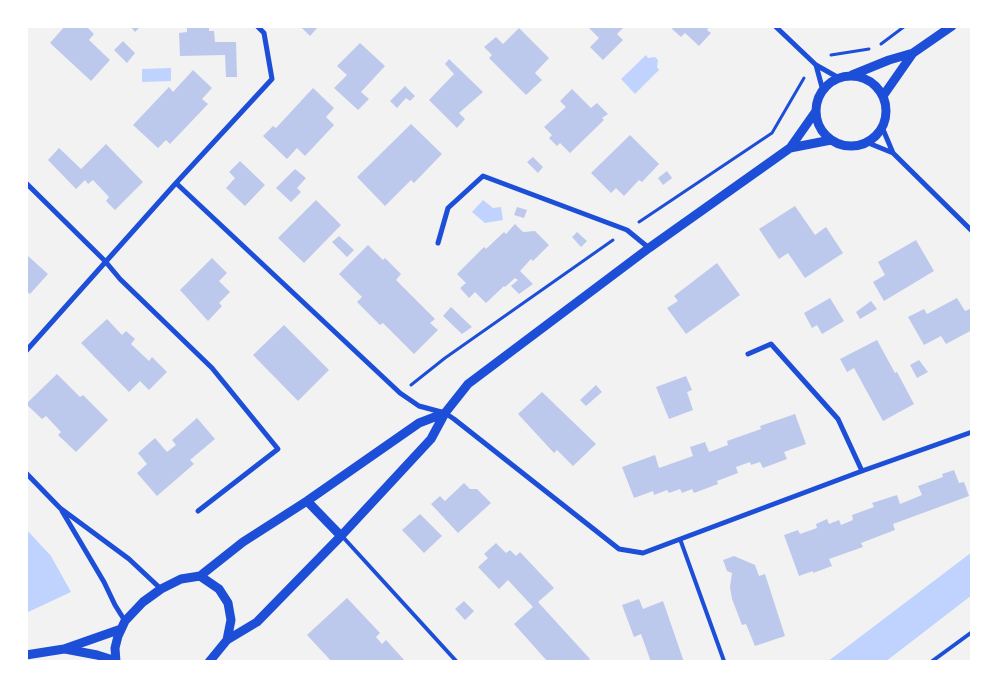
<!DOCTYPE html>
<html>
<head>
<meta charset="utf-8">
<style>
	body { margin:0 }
	#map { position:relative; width:998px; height:688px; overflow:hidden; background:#f2f2f2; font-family:Spectral,serif }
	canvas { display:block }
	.frame { position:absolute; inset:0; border:28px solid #fff; pointer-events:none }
</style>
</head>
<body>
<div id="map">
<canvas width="998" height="688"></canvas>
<div class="frame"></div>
</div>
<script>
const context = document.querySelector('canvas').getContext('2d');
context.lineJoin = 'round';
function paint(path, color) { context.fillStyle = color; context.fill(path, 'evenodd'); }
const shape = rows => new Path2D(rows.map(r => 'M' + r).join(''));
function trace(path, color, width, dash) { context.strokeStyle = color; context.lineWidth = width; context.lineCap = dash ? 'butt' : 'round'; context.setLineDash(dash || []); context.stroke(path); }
paint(shape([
	[646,55,648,58,655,57,658,60,657,67,659,70,635,94,621,79],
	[171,68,171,81,142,82,142,69],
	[483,200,493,208,501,207,503,220,485,223,472,212],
	[26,529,51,556,71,592,26,613],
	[972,552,972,595,885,662,827,662]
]), '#bfd3fe');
paint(shape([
	[65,26,86,26,94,34,89,40,110,60,91,81,50,43],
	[130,26,141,26,135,32],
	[187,26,209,26,209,31,214,31,215,42,236,42,237,77,226,77,225,55,180,56,179,33,187,32],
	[300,26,319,26,310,36],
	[587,26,625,26,617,34,623,40,603,60,590,47,599,38],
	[674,26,710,26,707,30,711,33,699,46,685,33,681,37,672,29],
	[519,28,549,58,535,73,542,80,526,95,489,58,492,55,484,47,496,37,503,44],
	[123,41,135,53,127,63,114,50],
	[360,43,385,66,361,92,369,99,358,110,334,88,347,75,337,66],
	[449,59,483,92,459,113,465,119,457,128,429,100,454,74,445,64],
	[193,70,212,88,202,99,208,104,170,144,166,140,158,148,133,125,169,87,173,92],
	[405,86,415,96,410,101,406,98,397,108,390,101],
	[313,88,334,108,326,117,334,125,305,156,297,148,287,159,263,136,273,126,276,128],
	[572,89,591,108,597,103,608,114,602,118,604,120,570,153,560,143,557,146,549,138,552,135,544,127,566,107,560,101],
	[411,124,442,154,414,183,411,180,385,206,357,177],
	[630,135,659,164,642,182,639,180,624,196,616,188,611,193,591,173],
	[106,144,143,182,115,210,106,201,109,197,93,180,88,184,85,180,76,189,48,160,59,148,81,169],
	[533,157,543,167,538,173,527,162],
	[240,161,265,185,245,206,226,188,235,178,229,172],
	[295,169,306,178,297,188,301,192,291,202,276,188],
	[667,171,672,178,663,185,658,178],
	[316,200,341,225,304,263,278,238],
	[795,206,815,235,826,227,843,253,805,278,788,253,779,259,759,229],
	[517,207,527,210,524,218,514,215],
	[515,224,523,232,535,231,549,245,533,261,531,259,520,271,533,284,519,294,511,286,518,280,515,278,505,287,504,286,486,303,475,292,469,298,460,288,466,283,457,274,484,247,486,249,504,232,506,234],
	[577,232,587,241,581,247,572,237],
	[339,236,354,250,347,257,332,242],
	[916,240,934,271,884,301,873,282,885,275,878,262],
	[368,245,383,260,385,258,401,274,396,280,435,319,430,323,438,330,414,354,383,323,380,325,357,302,362,297,339,274],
	[28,256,48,274,30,294,26,291,26,258],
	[212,258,227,273,219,281,230,292,219,303,222,306,208,321,180,290],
	[717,263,740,295,686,334,667,308,678,301,674,296],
	[830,298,844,321,822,334,817,325,812,328,804,313],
	[957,298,965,311,972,308,972,330,946,344,941,336,924,345,908,317,924,309,927,314],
	[871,301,877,309,860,319,856,312],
	[451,307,472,327,462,334,443,316],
	[107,319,122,335,126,331,135,339,131,344,149,361,152,357,167,372,149,390,140,381,129,392,81,343],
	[284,325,329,370,298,401,253,355],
	[877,340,895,373,897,372,914,404,883,421,854,368,847,372,840,359],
	[919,360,928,372,917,378,910,365],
	[57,374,80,397,83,395,108,420,76,452,58,435,61,432,46,416,42,419,26,404],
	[686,376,692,390,687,392,693,410,669,419,656,387],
	[596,385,602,392,586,406,580,400],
	[542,392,596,444,573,466,557,450,554,453,518,414],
	[795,414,806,444,784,452,787,459,763,468,760,462,751,465,750,462,736,467,738,473,717,481,718,484,694,493,692,489,682,493,680,489,669,493,667,490,654,495,653,491,634,498,622,467,655,455,659,468,693,456,690,447,705,442,709,452,728,445,727,441,761,429,760,426],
	[197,418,215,439,190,460,194,464,157,496,137,473,147,464,138,453,155,438,167,452,176,445,172,440],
	[954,470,959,483,964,482,969,496,893,524,895,530,861,543,863,547,829,559,832,566,813,573,813,571,799,576,784,535,798,530,800,534,817,528,816,524,827,519,829,524,839,520,841,525,853,520,852,515,874,507,872,503,897,495,900,504,922,495,918,486,943,477,942,474],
	[464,483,470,489,477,489,491,503,458,533,431,504,440,496,445,501],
	[420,514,442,536,424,553,402,530],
	[496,543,506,553,510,550,516,556,520,552,554,588,538,602,590,659,587,662,548,662,514,624,533,607,508,580,499,589,478,567,488,558,484,554],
	[734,556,755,565,759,576,765,574,785,636,755,646,746,624,742,625,732,599,730,587,732,573,727,571,723,560],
	[347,598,380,633,376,637,382,644,386,640,406,662,332,662,307,635],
	[639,599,643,609,663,601,684,662,651,662,641,634,634,637,622,605],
	[464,601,474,611,465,620,455,609]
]), '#bdc9ec');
trace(shape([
	[881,44,905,26],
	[831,55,869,49],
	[639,222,772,133,804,78],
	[411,385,445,358,613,240]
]), '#1d4ed8', 3);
trace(shape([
	[342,536,457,662],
	[680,539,724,661],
	[931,662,972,632]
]), '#1d4ed8', 4);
trace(shape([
	[257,26,264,33,272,79,176,183,400,393,419,406,445,413,454,419,619,549,643,553,862,471,972,432],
	[775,26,816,65,839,78],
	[816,65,823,91],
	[882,127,893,153,972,231],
	[866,142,893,153],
	[26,183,105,261,120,279,212,368,278,449,198,511],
	[438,243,448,208,483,176,627,230,649,248],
	[26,351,176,183],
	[748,354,771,344,838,419,862,471],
	[26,473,60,508,129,559,161,589],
	[62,511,104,582,115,605,125,621]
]), '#1d4ed8', 5);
trace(shape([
	[852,75,889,60,913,53],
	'816 111a35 35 0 1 1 70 0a35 35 0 1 1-70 0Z',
	[883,96,913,53,952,26],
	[790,148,831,140],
	[307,501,341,536],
	[200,576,243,542,307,501,419,423,445,413],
	[227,640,257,622,341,536,431,439,445,413,468,384,649,248,790,148,816,111],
	[65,649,97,655,116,661],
	[26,655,64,649,121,629],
	[116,662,115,648,118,636,125,621,143,602,161,589,181,579,200,576,219,589,228,603,231,620,227,640,209,662]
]), '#1d4ed8', 9);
</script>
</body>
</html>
